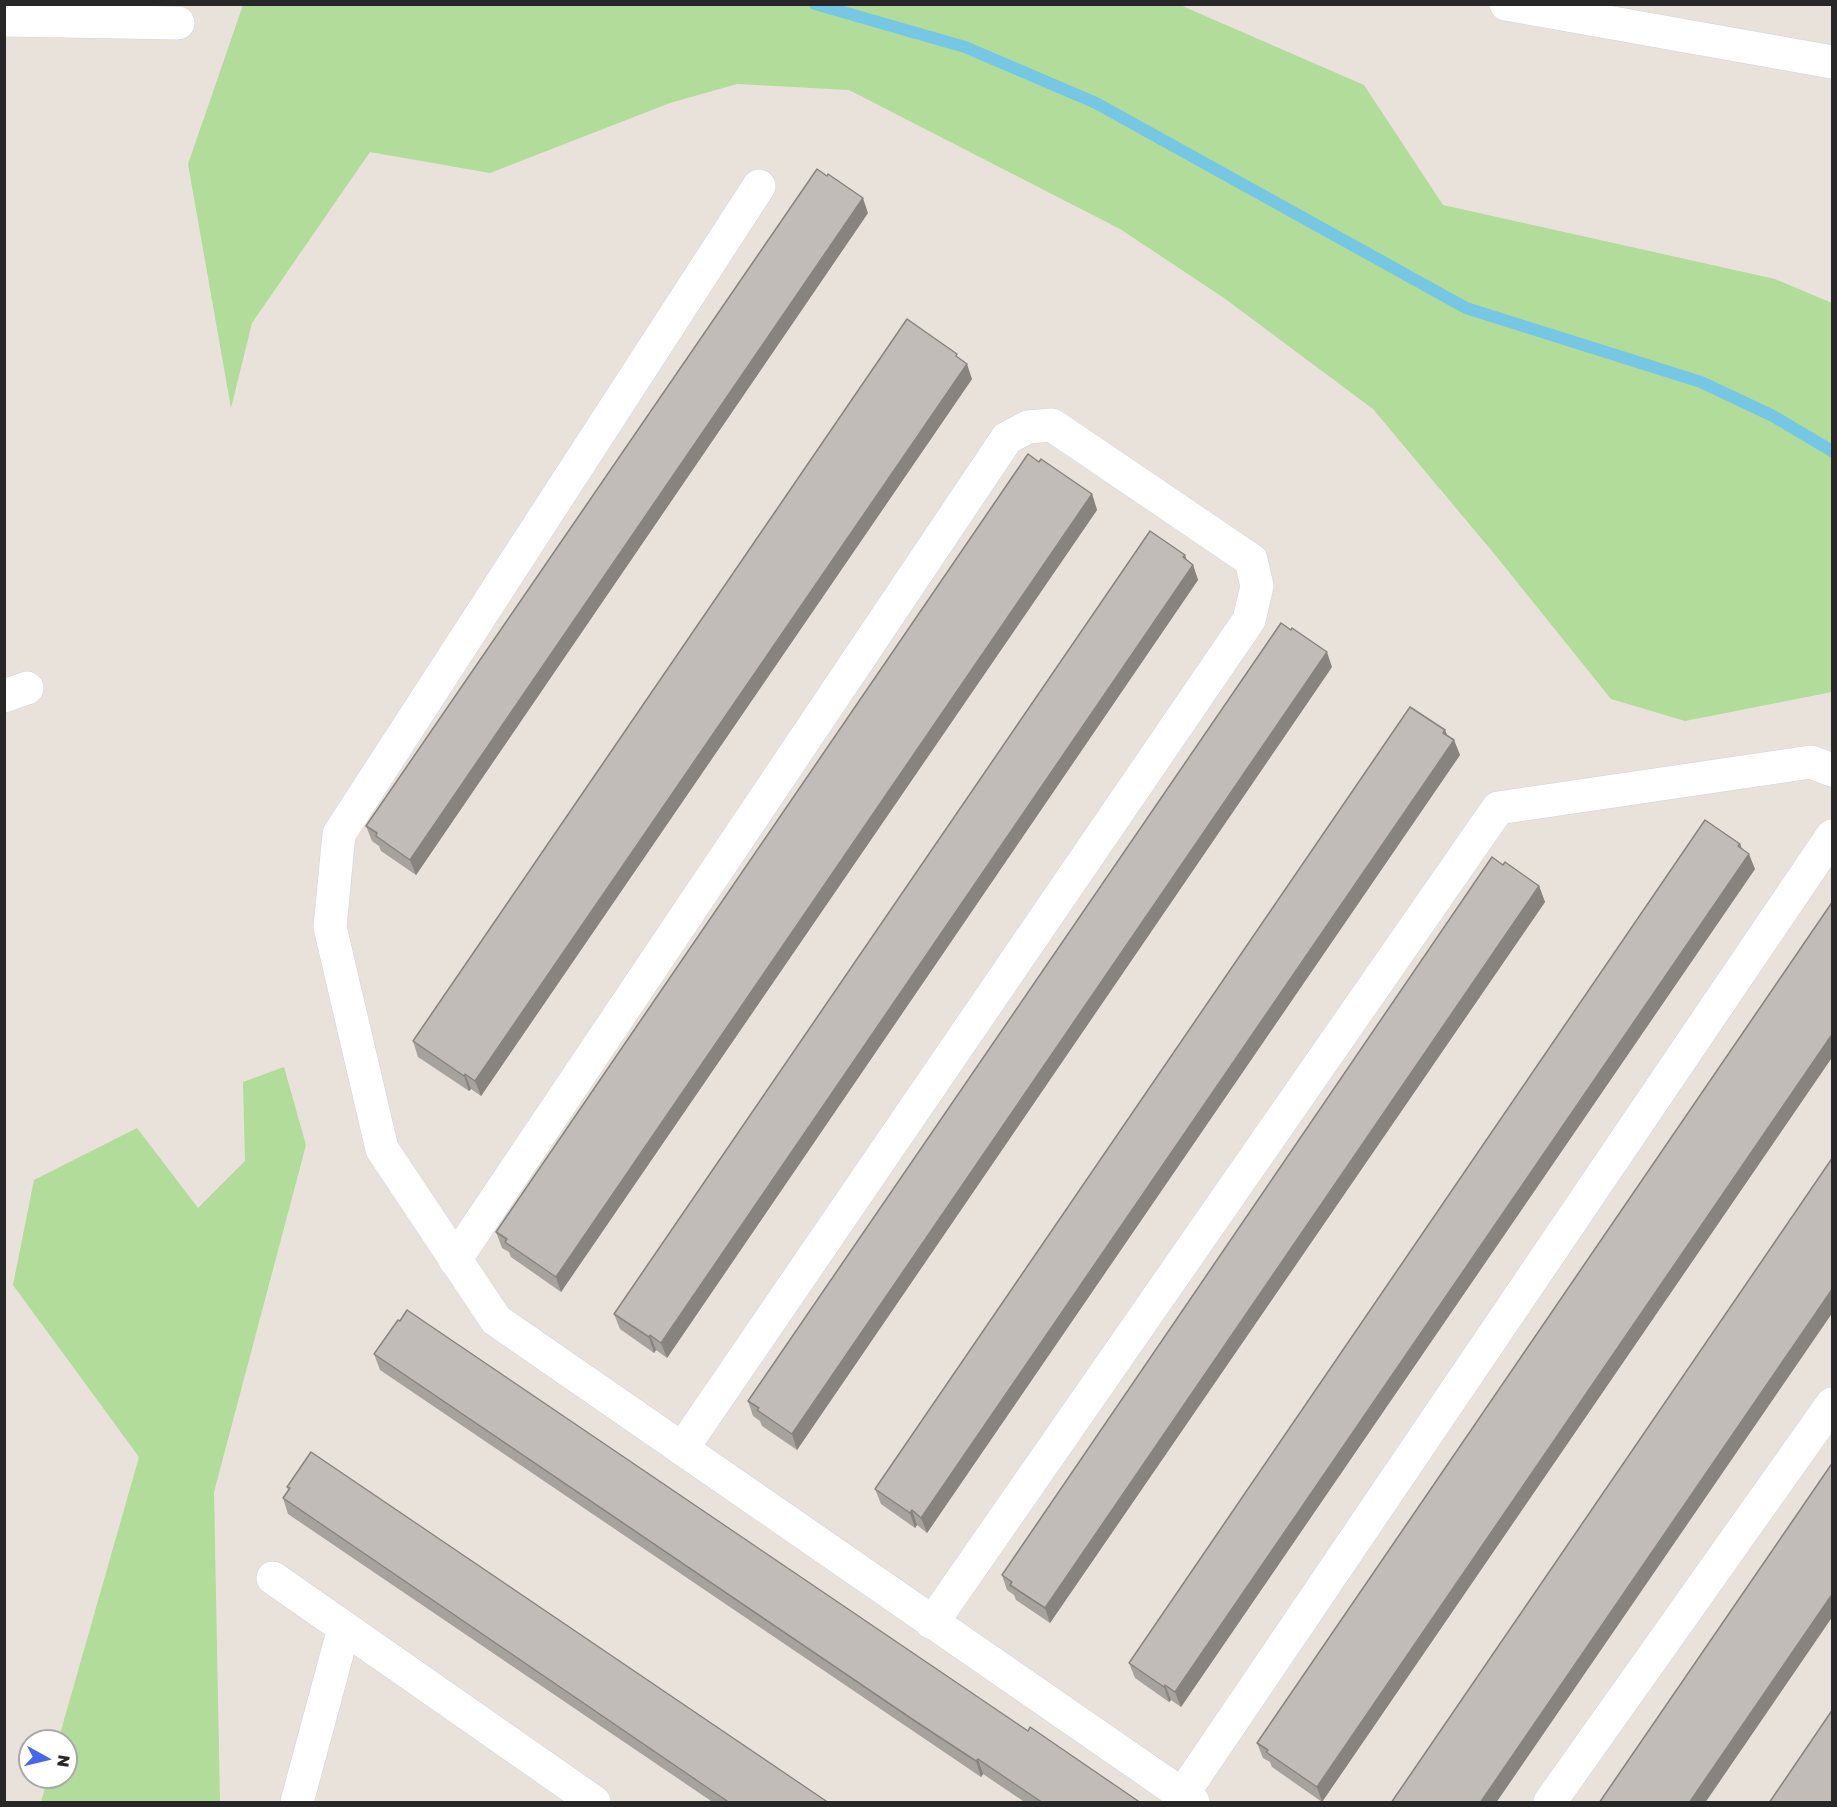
<!DOCTYPE html>
<html>
<head>
<meta charset="utf-8">
<style>
	body { margin:0 }
	#map { position:relative; width:1837px; height:1807px; overflow:hidden; background:#e9e2da; font-family:"Golos Text",sans-serif }
	canvas { display:block }
	.frame { position:absolute; inset:0; border:6px solid #272727; pointer-events:none }
	.north { position:absolute; left:18px; top:1729px; width:60px; height:60px; box-sizing:border-box; background:#fff; border:2px solid #a9a9a9; border-radius:50%; rotate:98deg; font-size:16px; font-weight:700; line-height:24px; text-align:center; color:#272727 }
	.north::after { content:''; display:block; margin:auto; width:21px; height:27px; background:#4667ea; clip-path:polygon(50% 0,100% 100%,50% 72%,0 100%) }
</style>
</head>
<body>
<div id="map">
<canvas width="1837" height="1807"></canvas>
<div class="frame"></div>
<div class="north">N</div>
</div>
<script>
const context = document.querySelector('canvas').getContext('2d');
context.lineJoin = 'round';
function paint(path, color) { context.fillStyle = color; context.fill(path, 'evenodd'); }
const shape = rows => new Path2D(rows.map(r => 'M' + r).join(''));
function trace(path, color, width, dash) { context.strokeStyle = color; context.lineWidth = width; context.lineCap = dash ? 'butt' : 'round'; context.setLineDash(dash || []); context.stroke(path); }
paint(shape([
	[243,5,1180,5,1364,85,1443,205,1775,279,1832,303,1832,692,1685,721,1611,699,1496,556,1373,409,1224,298,1120,229,849,90,737,84,670,103,490,173,370,152,252,323,231,408,188,164],
	[284,1067,306,1145,214,1492,220,1802,41,1802,48,1777,66,1777,66,1741,58,1741,139,1457,13,1285,34,1180,137,1128,198,1208,245,1161,243,1082]
]), '#b1dc9a');
trace(shape([
	[815,4,965,47,1096,103,1466,308,1701,382,1773,416,1832,451]
]), '#75c7e3', 12);
const minor = shape([
	[1506,4,1832,62],
	[4,20,178,23],
	[759,186,339,834,330,927,382,1149,496,1320,1193,1802],
	[4,696,27,688],
	[455,1260,1007,438,1028,427,1052,425,1251,560,1257,586,1249,620,682,1449],
	[273,1578,594,1802],
	[932,1623,1498,808,1811,762,1832,770],
	[1182,1795,1832,836],
	[297,1802,344,1628],
	[1550,1802,1832,1404]
]);
trace(minor, '#d0d3df', 34);
trace(minor, '#fff', 33);
paint(shape([
	[868,213,416,875,381,851,379,846,372,841,366,826],
	[959,358,972,379,481,1096,471,1089,469,1091,418,1057,413,1041],
	[1039,462,1092,494,1097,510,561,1292,511,1257,509,1252,502,1248,496,1232],
	[1186,560,1193,565,1198,580,667,1358,656,1350,654,1353,620,1329,614,1314],
	[1332,667,797,1450,762,1426,760,1421,753,1416,748,1401],
	[1445,730,1447,735,1454,740,1460,755,927,1533,917,1525,915,1528,881,1504,875,1489],
	[1740,844,1742,849,1755,869,1181,1707,1171,1700,1169,1702,1135,1678,1129,1663],
	[1503,865,1539,886,1545,902,1050,1623,1016,1600,1014,1595,1007,1590,1002,1575],
	[1833,901,1833,1056,1322,1802,1272,1767,1270,1762,1263,1758,1257,1743],
	[400,1321,1028,1731,1141,1803,1026,1803,983,1774,981,1777,380,1370,374,1354],
	[287,1487,829,1803,714,1803,288,1514,283,1498,288,1490]
]), '#a6a29d');
paint(shape([
	[863,198,868,213,416,875,410,860],
	[967,364,972,379,481,1096,475,1081],
	[1092,494,1097,510,561,1292,556,1277],
	[1185,555,1190,569,1193,565,1198,580,667,1358,661,1343],
	[1327,652,1332,667,797,1450,792,1434],
	[1445,730,1451,745,1454,740,1460,755,927,1533,921,1518],
	[1740,844,1745,859,1749,854,1755,869,1181,1707,1175,1692],
	[1539,886,1545,902,1050,1623,1045,1608],
	[1833,1033,1833,1056,1322,1802,1317,1787],
	[465,1074,471,1089,469,1091,464,1076],
	[1833,1288,1833,1312,1496,1803,1480,1803],
	[650,1335,656,1350,654,1353,649,1337],
	[912,1510,917,1525,915,1528,910,1513],
	[1833,1593,1833,1616,1705,1803,1689,1803],
	[1165,1685,1171,1700,1169,1702,1164,1687],
	[978,1759,983,1774,981,1777,976,1761]
]), '#878480');
const building = shape([
	[817,169,827,176,828,174,863,198,410,860,376,836,377,833,366,826,817,169],
	[907,319,957,354,956,356,967,364,475,1081,465,1074,464,1076,413,1041,907,319],
	[1028,454,1039,462,1041,459,1092,494,556,1277,505,1242,507,1239,496,1232,1028,454],
	[1150,531,1185,555,1183,557,1193,565,661,1343,650,1335,649,1337,614,1314,1150,531],
	[1281,623,1291,630,1292,628,1327,652,792,1434,757,1410,759,1408,748,1401,1281,623],
	[1410,707,1445,730,1443,733,1454,740,921,1518,912,1510,910,1513,875,1489,1410,707],
	[1705,820,1740,844,1738,846,1749,854,1175,1692,1165,1685,1164,1687,1129,1663,1705,820],
	[1492,857,1503,865,1505,862,1539,886,1045,1608,1010,1585,1012,1582,1002,1575,1492,857],
	[1833,901,1833,1033,1317,1787,1266,1752,1268,1750,1257,1743,1833,901],
	[1833,1157,1833,1288,1480,1803,1391,1803,1833,1157],
	[407,1310,1028,1731,1030,1727,1141,1803,1043,1803,978,1759,976,1761,915,1721,374,1354,398,1320,400,1321,407,1310],
	[311,1452,829,1803,730,1803,283,1498,290,1488,287,1487,311,1452],
	[1833,1462,1833,1593,1689,1803,1599,1803,1833,1462],
	[1833,1709,1833,1803,1769,1803,1833,1709]
]);
paint(building, '#c1bcb7');
trace(building, '#878480', 1.5);
</script>
</body>
</html>
